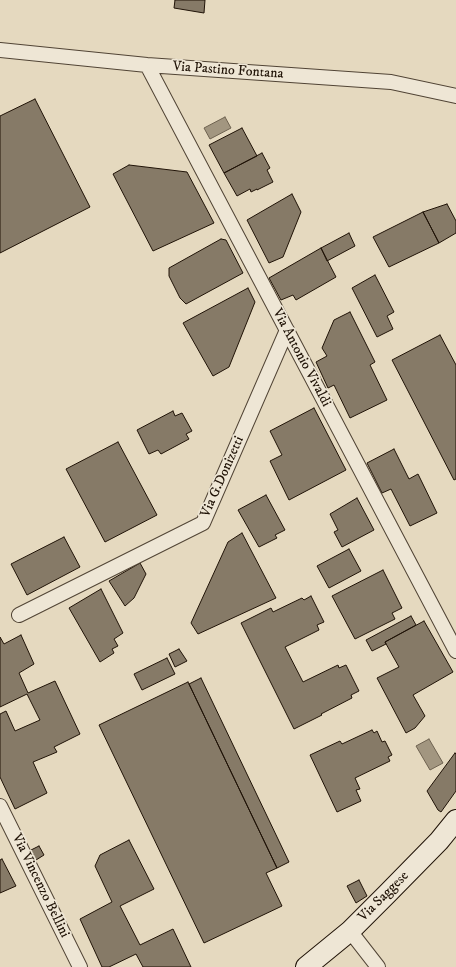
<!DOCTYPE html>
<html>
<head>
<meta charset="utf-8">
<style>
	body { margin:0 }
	canvas { display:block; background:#e5d9bf }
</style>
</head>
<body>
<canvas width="456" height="967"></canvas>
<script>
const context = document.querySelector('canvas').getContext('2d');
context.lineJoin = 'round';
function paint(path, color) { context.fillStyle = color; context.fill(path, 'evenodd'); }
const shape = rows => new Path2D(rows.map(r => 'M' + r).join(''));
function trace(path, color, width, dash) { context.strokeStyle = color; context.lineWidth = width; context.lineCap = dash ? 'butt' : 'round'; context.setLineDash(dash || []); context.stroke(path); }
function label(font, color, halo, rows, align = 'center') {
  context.font = font + ' "IM FELL DW Pica",serif'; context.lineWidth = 3.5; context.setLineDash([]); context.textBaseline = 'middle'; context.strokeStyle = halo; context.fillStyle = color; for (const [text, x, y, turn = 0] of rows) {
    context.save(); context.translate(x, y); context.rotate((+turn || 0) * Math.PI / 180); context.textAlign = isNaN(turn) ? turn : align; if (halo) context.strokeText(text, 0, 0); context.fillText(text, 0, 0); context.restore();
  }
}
const water = shape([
	[225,117,231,128,210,139,204,128,225,117],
	[429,739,443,763,430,770,416,746,429,739]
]);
paint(water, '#a29680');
trace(water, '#6e6250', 1);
const building = shape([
	[175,0,205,0,204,13,174,8,175,0],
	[35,99,90,207,0,253,0,116,35,99],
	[242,128,257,156,224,173,209,145,242,128],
	[262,153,270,168,267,170,273,182,257,190,257,189,251,192,250,189,237,196,224,173,262,153],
	[129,165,187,172,214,223,153,251,113,174,129,165],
	[292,194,301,212,283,257,269,263,247,220,292,194],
	[447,204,456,221,456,233,439,243,423,212,447,204],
	[423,212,439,243,389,267,373,237,423,212],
	[349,233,355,246,327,261,321,248,349,233],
	[221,239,226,240,243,273,186,304,180,298,169,276,169,268,221,239],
	[321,248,336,277,296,300,293,295,281,300,269,278,321,248],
	[375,275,394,312,387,316,393,329,377,337,352,288,375,275],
	[248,288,255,302,229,367,213,376,183,323,248,288],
	[350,312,375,362,370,365,387,400,350,418,334,385,328,388,316,362,327,356,322,348,334,320,350,312],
	[440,335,456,365,456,479,454,480,392,360,440,335],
	[314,408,346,470,289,500,270,461,282,455,270,431,314,408],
	[173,411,175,416,182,413,192,431,186,434,189,439,161,454,158,450,149,454,137,430,173,411],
	[118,442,157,515,105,542,66,469,118,442],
	[394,449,409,479,418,474,437,513,410,526,391,489,382,493,367,463,394,449],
	[266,495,285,530,275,535,277,538,259,547,238,510,266,495],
	[357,498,374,530,342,547,334,532,338,530,330,514,357,498],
	[242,533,276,598,198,634,191,623,228,542,242,533],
	[64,537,80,567,27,595,11,564,64,537],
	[349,549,361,571,329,588,317,566,349,549],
	[140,563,146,574,134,598,125,606,109,581,140,563],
	[383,570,402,608,392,613,395,619,355,639,332,596,383,570],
	[101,589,123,633,114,639,118,646,112,649,114,653,100,662,69,608,101,589],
	[311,596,324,622,317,625,319,630,285,647,303,682,338,665,339,668,346,665,359,691,351,695,352,698,321,714,322,715,294,729,241,623,271,608,273,612,302,598,304,600,311,596],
	[411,616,416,625,385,642,386,644,372,651,366,640,411,616],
	[424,621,453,672,413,695,425,716,415,728,406,733,377,678,399,667,385,642,424,621],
	[21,635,34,664,19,673,28,693,55,681,80,734,54,747,57,752,33,762,47,793,15,809,0,777,0,714,6,711,15,731,40,720,27,694,0,707,0,637,4,644,21,635],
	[179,649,187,661,175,667,169,654,179,649],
	[167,658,175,674,142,690,134,674,167,658],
	[201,678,289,862,277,868,189,684,201,678],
	[188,682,277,868,266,873,282,906,204,943,99,725,188,682],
	[372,730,374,733,377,731,382,742,385,741,392,755,388,757,390,761,355,778,360,789,356,790,361,801,337,812,310,755,340,741,342,744,372,730],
	[455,753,456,754,456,791,441,812,438,810,427,791,455,753],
	[129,840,154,889,120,906,140,945,173,929,191,967,143,967,136,954,109,967,102,967,80,919,112,902,95,866,100,855,129,840],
	[39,846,44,855,36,860,31,850,39,846],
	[2,859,16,886,0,893,0,860,2,859],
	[359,880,367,896,356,903,347,886,359,880]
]);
paint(building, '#867a67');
trace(building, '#201307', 1);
const street = shape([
	[0,50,147,65,391,82,456,96],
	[147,65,456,651],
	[19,615,203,523,287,330],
	[0,806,80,967],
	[350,931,378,967]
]);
const secondary = shape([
	[306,967,350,931,387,894,439,841,456,820]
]);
trace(street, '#514435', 16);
trace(secondary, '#201307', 22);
trace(street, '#eee6d5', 14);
trace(secondary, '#eee6d5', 20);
label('14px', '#201307', '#eee6d5', [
	["Via Pastino Fontana",228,71,4],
	["Via Antonio Vivaldi",301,358,62],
	["Via G.Donizetti",223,477,-66],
	["Via Vincenzo Bellini",40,886,64],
	["Via Saggese",384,897,-45]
]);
</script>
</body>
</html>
